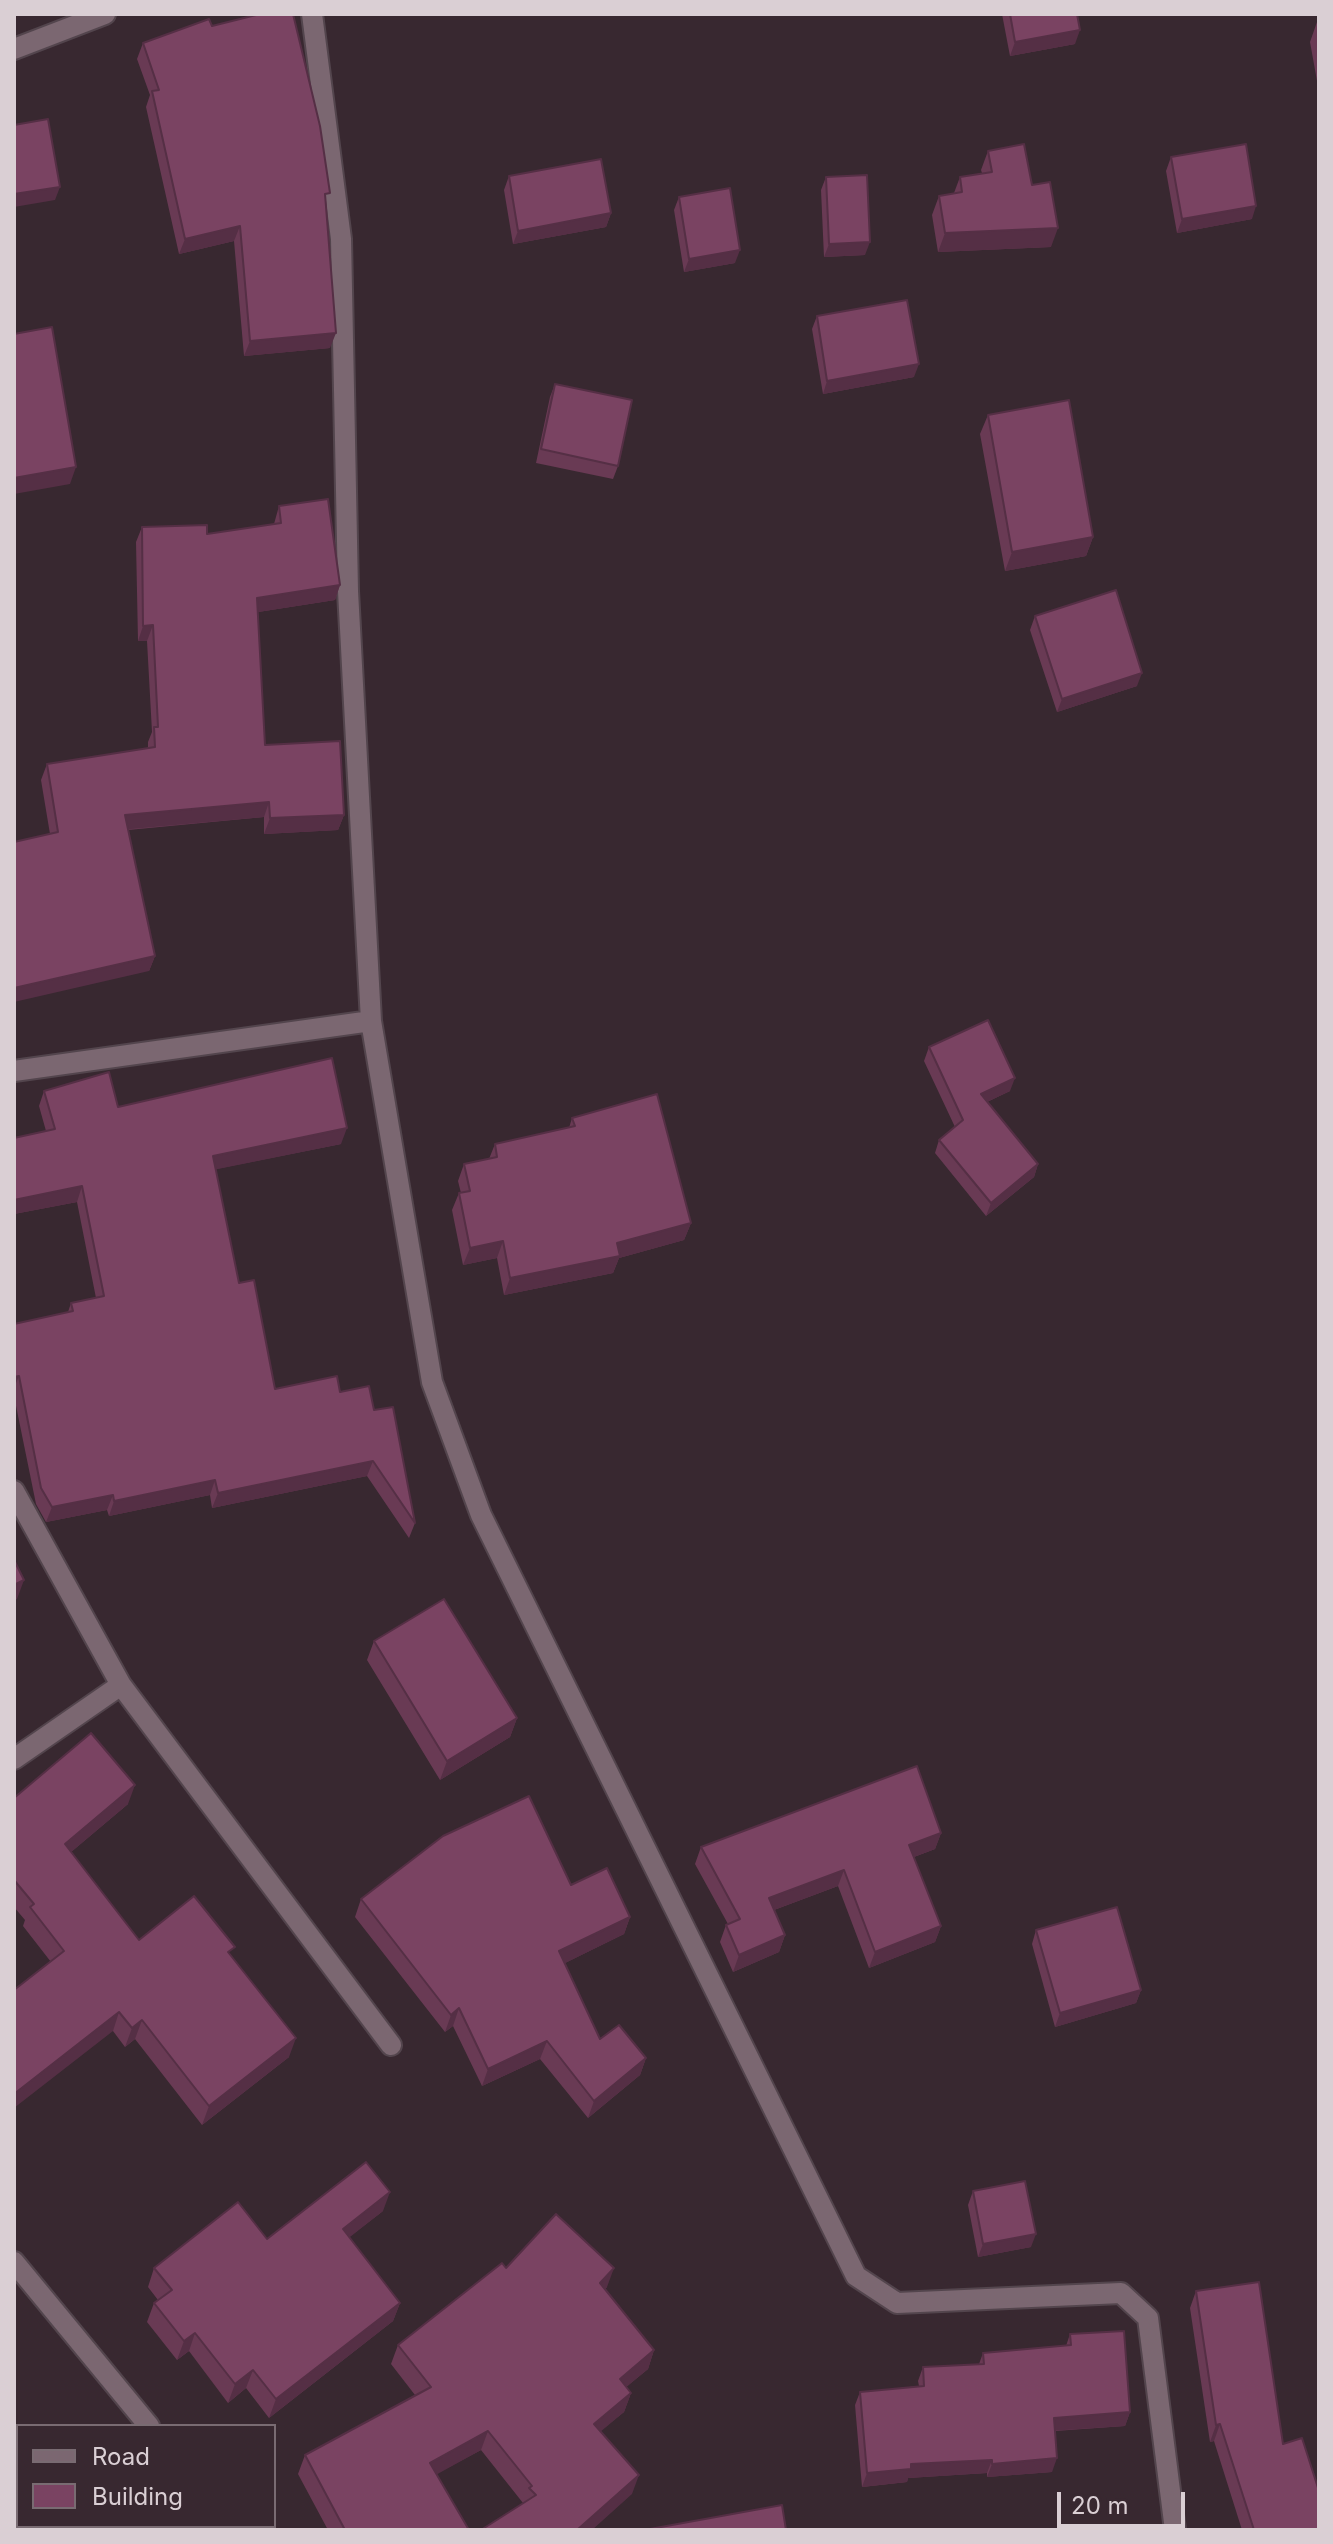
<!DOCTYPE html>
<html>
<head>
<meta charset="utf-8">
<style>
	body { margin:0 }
	#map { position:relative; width:1333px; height:2544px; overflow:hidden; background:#382830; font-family:Inter,sans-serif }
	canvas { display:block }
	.frame { position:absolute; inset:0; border:16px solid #dacfd4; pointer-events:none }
	.legend { position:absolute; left:16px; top:2424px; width:260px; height:104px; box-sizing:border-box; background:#382830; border:2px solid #796b72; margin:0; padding:10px 14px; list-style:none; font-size:24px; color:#dacfd4 }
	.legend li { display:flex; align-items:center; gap:16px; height:40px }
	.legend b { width:40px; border:2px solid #796b72 }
	.scale { position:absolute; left:1057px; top:2492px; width:128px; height:36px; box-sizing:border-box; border:4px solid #dacfd4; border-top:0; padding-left:10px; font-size:24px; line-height:28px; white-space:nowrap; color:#dacfd4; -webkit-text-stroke:6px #382830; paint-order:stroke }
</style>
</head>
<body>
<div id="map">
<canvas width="1333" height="2544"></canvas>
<div class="frame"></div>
<ul class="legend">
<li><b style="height:10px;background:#7b6771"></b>Road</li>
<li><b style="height:22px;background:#7a4362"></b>Building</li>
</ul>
<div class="scale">20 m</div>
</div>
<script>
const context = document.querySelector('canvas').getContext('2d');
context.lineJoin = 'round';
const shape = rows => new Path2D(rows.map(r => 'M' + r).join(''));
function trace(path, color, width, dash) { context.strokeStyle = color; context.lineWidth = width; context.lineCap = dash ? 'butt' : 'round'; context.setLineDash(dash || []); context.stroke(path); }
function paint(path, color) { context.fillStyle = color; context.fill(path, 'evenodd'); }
const street = shape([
	[312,14,341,239,348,591,371,1021,432,1382,481,1515,856,2276,897,2303,1121,2293,1148,2318,1175,2530],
	[14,49,105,14],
	[14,1071,371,1021],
	[14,1491,121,1685,391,2045],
	[14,1759,121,1685],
	[14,2262,149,2426],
	[231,2526,234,2530]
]);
trace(street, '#53454d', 24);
trace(street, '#7b6771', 20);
paint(shape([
	[1002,14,1077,14,1075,44,1010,56],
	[1317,22,1319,22,1319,92,1310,42],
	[212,26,326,203,330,348,244,356,234,241,179,254,146,107,150,95,137,59,143,43],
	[988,151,1032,185,1051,247,938,252,932,215,939,196,954,193,960,177,982,173,981,170],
	[1171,157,1252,219,1177,233,1166,171],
	[509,176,611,213,606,227,513,244,504,190],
	[826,177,865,255,824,257,821,190],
	[679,197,735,263,684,272,674,210],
	[817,316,914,377,823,394,812,329],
	[555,384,618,466,613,479,536,463,550,397],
	[988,415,1093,537,1086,556,1005,571,980,434],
	[279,506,340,585,335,600,258,612,265,745,344,815,338,830,264,834,264,817,128,830,155,956,149,971,50,834,41,780,47,764,148,748,148,742,152,732,147,641,138,641,136,542,142,527,207,534,274,524],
	[1035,616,1137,686,1057,712,1030,630],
	[929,1047,1010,1091,987,1102,1038,1164,1034,1177,986,1216,935,1153,939,1140,955,1127,924,1061],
	[44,1091,118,1107,341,1144,216,1169,239,1283,275,1389,340,1392,374,1410,415,1523,409,1538,367,1476,212,1508,210,1495,109,1516,107,1510,46,1522,36,1504,14,1396,14,1324,68,1312,71,1303,96,1298,77,1202,14,1214,14,1138,46,1131,39,1106],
	[572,1118,691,1223,684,1240,619,1258,613,1273,504,1295,497,1258,463,1265,452,1210,459,1193,461,1193,458,1181,464,1164,489,1159,495,1144,569,1128],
	[374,1641,517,1718,510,1737,440,1780,367,1660],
	[14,1798,128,1804,71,1852,139,1940,231,1956,289,2057,202,2125,135,2039,125,2047,113,2031,51,1962,23,1926,25,1920,14,1907],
	[941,1833,935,1849,914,1857,941,1926,935,1942,869,1968,838,1886,774,1910,785,1935,779,1952,733,1972,720,1942,726,1925,728,1924,695,1864,701,1847],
	[361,1899,630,1917,624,1934,565,1963,600,2039,646,2058,640,2075,588,2118,540,2059,482,2086,453,2026,445,2032,355,1917],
	[1036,1930,1141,1990,1136,2003,1055,2027,1032,1944],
	[973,2191,1031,2247,978,2257,968,2205],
	[383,2211,349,2237,400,2303,393,2321,269,2418,246,2388,228,2403,189,2351,177,2360,147,2322,154,2303,158,2300,148,2287,154,2268],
	[506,2268,607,2287,605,2289,654,2350,648,2369,626,2387,631,2393,624,2412,600,2431,632,2494,523,2503,481,2450,436,2474,469,2530,328,2530,298,2474,305,2455,415,2395,391,2364,398,2345],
	[1196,2291,1283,2444,1319,2530,1242,2530,1214,2441,1210,2442,1190,2308],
	[1070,2334,1130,2412,1125,2426,1055,2431,1052,2472,987,2477,987,2473,908,2478,907,2482,862,2487,855,2405,860,2392,919,2386,918,2381,923,2367,979,2364,983,2353,1066,2346]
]), '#693a54');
paint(shape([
	[1080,30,1075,44,1010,56,1015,42],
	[60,187,55,200,14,207,14,194],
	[1256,206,1252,219,1177,233,1182,219],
	[611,213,606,227,513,244,518,231],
	[240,226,234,241,179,254,185,239],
	[1058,228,1051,247,938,252,945,233],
	[870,242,865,255,824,257,829,244],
	[740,250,735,263,684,272,689,259],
	[336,333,330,348,244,356,250,341],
	[919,364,914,377,823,394,827,381],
	[76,467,70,484,14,494,14,478],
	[1093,537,1086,556,1005,571,1012,552],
	[340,585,335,600,252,613,257,598],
	[153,625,147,641,138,641,143,626],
	[1142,673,1137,686,1057,712,1062,699],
	[269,802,264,817,120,830,125,815],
	[344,815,338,830,264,834,270,818],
	[155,956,149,971,14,1002,14,988],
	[1015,1078,1010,1091,976,1107,981,1094],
	[347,1128,341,1144,208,1171,213,1156],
	[1038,1164,1034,1177,986,1216,991,1203],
	[82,1186,77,1202,14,1214,14,1200],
	[691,1223,684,1240,619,1258,613,1273,504,1295,510,1278,617,1243],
	[503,1241,497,1258,463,1265,470,1248],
	[19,1376,14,1388,14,1377],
	[373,1461,367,1476,212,1508,218,1493],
	[215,1480,210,1495,109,1516,114,1501],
	[113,1495,107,1510,46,1522,52,1507],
	[24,1580,17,1599,14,1601,14,1585],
	[517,1718,510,1737,440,1780,447,1761],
	[135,1785,128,1804,58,1863,65,1844],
	[941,1833,935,1849,903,1861,909,1845],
	[844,1870,838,1886,763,1914,769,1898],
	[630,1917,624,1934,553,1969,559,1951],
	[941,1926,935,1942,869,1968,875,1952],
	[785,1935,779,1952,733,1972,739,1955],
	[1141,1990,1136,2003,1055,2027,1060,2013],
	[459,2008,453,2026,445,2032,451,2015],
	[119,2012,113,2031,14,2108,14,2094],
	[142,2020,135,2039,125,2047,132,2028],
	[296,2038,289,2057,202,2125,209,2106],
	[547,2041,540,2059,482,2086,488,2069],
	[646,2058,640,2075,588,2118,594,2101],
	[390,2192,383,2211,336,2248,343,2229],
	[1036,2234,1031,2247,978,2257,983,2244],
	[614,2268,607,2287,594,2302,600,2283],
	[400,2303,393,2321,269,2418,276,2399],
	[195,2333,189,2351,177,2360,184,2341],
	[654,2350,648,2369,613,2398,620,2379],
	[253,2370,246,2388,228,2403,235,2384],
	[631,2393,624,2412,587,2443,594,2424],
	[1130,2412,1125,2426,1049,2431,1054,2418],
	[1220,2424,1214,2441,1210,2442,1216,2425],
	[488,2431,481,2450,423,2482,430,2463],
	[1057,2458,1052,2472,987,2477,992,2464],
	[992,2460,987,2473,908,2478,907,2482,862,2487,867,2473,911,2464],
	[639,2475,632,2494,592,2530,577,2530]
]), '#552f45');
const building = shape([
	[260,14,293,14,320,126,330,193,325,194,336,333,250,341,240,226,185,239,152,91,159,90,143,43,209,19,212,26,260,14],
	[1010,14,1077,14,1080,30,1015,42,1010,14],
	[48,119,60,187,14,194,14,125,48,119],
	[1024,144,1032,185,1050,182,1058,228,945,233,939,196,962,192,960,177,992,172,988,151,1024,144],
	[1246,144,1256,206,1182,219,1171,157,1246,144],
	[601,159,611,213,518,231,509,176,601,159],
	[867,175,870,242,829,244,826,177,867,175],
	[730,188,740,250,689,259,679,197,730,188],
	[907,300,919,364,827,381,817,316,907,300],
	[52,327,76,467,14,478,14,334,52,327],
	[555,384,632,400,618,466,541,449,555,384],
	[1069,400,1093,537,1012,552,988,415,1069,400],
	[328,499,340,585,257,598,265,745,340,741,344,815,270,818,269,802,125,815,155,956,14,988,14,842,58,832,47,764,155,747,154,727,158,727,153,625,143,626,142,527,207,525,207,534,281,523,279,506,328,499],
	[1116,590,1142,673,1062,699,1035,616,1116,590],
	[988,1020,1015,1078,981,1094,1038,1164,991,1203,939,1140,963,1120,929,1047,988,1020],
	[332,1058,347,1128,213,1156,239,1283,254,1280,275,1389,337,1376,340,1392,369,1386,374,1410,393,1407,415,1523,373,1461,218,1493,215,1480,114,1501,113,1495,52,1507,41,1488,19,1376,14,1377,14,1324,73,1311,71,1303,104,1296,82,1186,14,1200,14,1138,55,1129,44,1091,109,1072,118,1107,332,1058],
	[657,1094,691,1223,617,1243,620,1256,510,1278,503,1241,470,1248,459,1193,470,1191,464,1164,497,1157,495,1144,575,1126,572,1118,657,1094],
	[14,1560,24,1580,14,1585,14,1560],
	[444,1599,517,1718,447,1761,374,1641,444,1599],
	[91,1733,135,1785,65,1844,139,1940,194,1896,235,1947,228,1952,296,2038,209,2106,142,2020,132,2028,119,2012,14,2094,14,1990,64,1951,30,1907,34,1904,14,1880,14,1798,91,1733],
	[917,1766,941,1833,909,1845,941,1926,875,1952,844,1870,769,1898,785,1935,739,1955,726,1925,740,1919,701,1847,917,1766],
	[529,1796,571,1885,607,1868,630,1917,559,1951,600,2039,619,2025,646,2058,594,2101,547,2041,488,2069,459,2008,451,2015,361,1899,443,1836,529,1796],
	[1117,1907,1141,1990,1060,2013,1036,1930,1117,1907],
	[366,2162,390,2192,343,2229,400,2303,276,2399,253,2370,235,2384,195,2333,184,2341,154,2303,172,2290,154,2268,238,2202,267,2239,366,2162],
	[1025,2181,1036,2234,983,2244,973,2191,1025,2181],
	[556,2214,614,2268,600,2283,654,2350,620,2379,631,2393,594,2424,639,2475,577,2530,481,2530,536,2495,529,2488,532,2486,488,2431,430,2463,469,2530,345,2530,305,2455,431,2387,398,2345,502,2263,506,2268,556,2214],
	[1259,2282,1283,2444,1302,2438,1319,2491,1319,2530,1254,2530,1220,2424,1216,2425,1196,2291,1259,2282],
	[1124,2331,1130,2412,1054,2418,1057,2458,992,2464,992,2460,911,2464,911,2469,867,2473,860,2392,924,2386,923,2367,984,2364,983,2353,1071,2345,1070,2334,1124,2331],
	[782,2505,786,2530,650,2530,650,2529,782,2505]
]);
paint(building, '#7a4362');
trace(building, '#552f45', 2);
</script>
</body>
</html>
